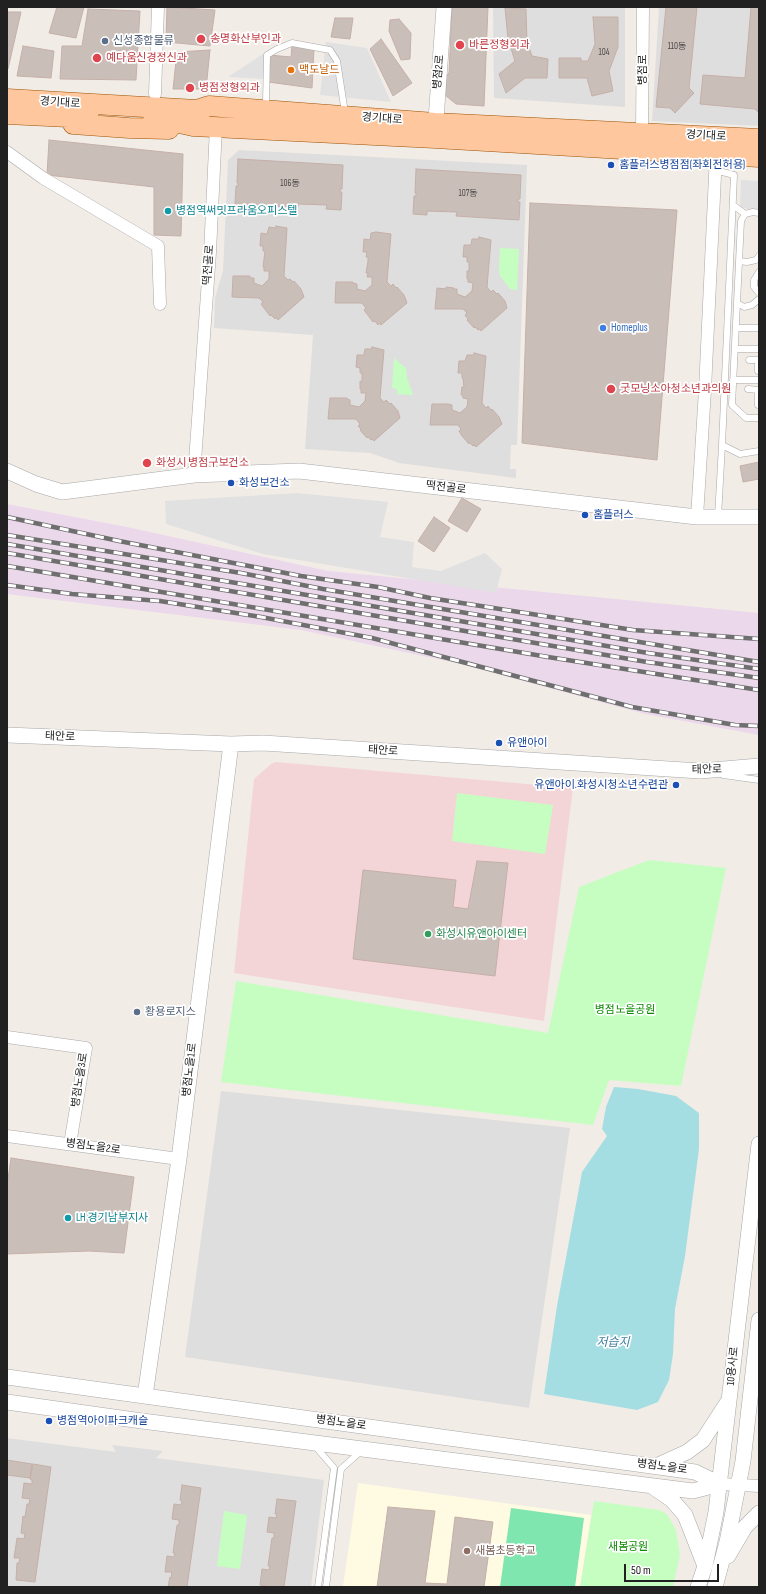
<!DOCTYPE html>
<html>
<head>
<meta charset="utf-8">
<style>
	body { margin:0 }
	#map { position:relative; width:766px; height:1594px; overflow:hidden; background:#f2ece7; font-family:"Sofia Sans Condensed",sans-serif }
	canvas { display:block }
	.frame { position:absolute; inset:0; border:8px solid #212121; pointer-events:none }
	.scale { position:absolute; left:624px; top:1564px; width:95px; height:18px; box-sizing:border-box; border:2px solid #212121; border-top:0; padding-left:5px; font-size:12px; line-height:14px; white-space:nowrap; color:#212121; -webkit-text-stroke:3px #fff; paint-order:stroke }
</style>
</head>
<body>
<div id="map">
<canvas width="766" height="1594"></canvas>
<div class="frame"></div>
<div class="scale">50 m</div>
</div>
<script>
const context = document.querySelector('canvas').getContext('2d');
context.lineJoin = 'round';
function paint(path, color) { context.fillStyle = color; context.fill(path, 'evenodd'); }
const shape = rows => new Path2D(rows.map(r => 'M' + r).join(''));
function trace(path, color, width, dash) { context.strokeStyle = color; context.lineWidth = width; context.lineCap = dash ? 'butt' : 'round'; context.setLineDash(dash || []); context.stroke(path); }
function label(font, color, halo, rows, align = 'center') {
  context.font = font + ' "Sofia Sans Condensed","Noto Sans KR",sans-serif'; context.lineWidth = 3.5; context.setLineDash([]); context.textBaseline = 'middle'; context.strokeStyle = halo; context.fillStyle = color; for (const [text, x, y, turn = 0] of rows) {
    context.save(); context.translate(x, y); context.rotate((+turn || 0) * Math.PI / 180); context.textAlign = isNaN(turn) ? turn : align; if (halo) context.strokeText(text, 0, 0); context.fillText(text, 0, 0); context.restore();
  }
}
paint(shape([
	[493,7,625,7,625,107,494,98],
	[659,7,759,7,759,126,652,121],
	[239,150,527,165,517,445,511,445,510,469,516,469,516,478,399,463,370,453,305,449,313,335,214,328,215,298,223,271,228,160],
	[221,1091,570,1128,529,1408,185,1357],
	[7,1438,116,1452,112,1445,163,1451,156,1458,324,1480,311,1587,7,1587]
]), '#dfdede');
paint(shape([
	[276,762,573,788,544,1021,234,973,254,779,271,764]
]), '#f3d5d8');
paint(shape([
	[7,504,127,527,328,571,759,613,759,735,645,714,461,664,301,630,7,594]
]), '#ebd8eb');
paint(shape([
	[358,1483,591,1515,580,1587,343,1587]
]), '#fffbe2');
paint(shape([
	[500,248,519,249,517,290,510,289,500,276,499,270],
	[394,358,406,368,407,378,413,395,397,394,397,389,392,388],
	[457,793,553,805,545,854,452,841],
	[649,860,726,868,681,1086,609,1080,593,1125,221,1082,236,981,548,1033,579,887],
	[594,1501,659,1510,667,1514,676,1530,680,1555,673,1587,580,1587],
	[224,1511,247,1515,240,1569,217,1566]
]), '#c6fec2');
paint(shape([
	[511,1508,584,1518,575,1587,500,1587]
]), '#7fe6af');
paint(shape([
	[326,42,367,48,391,102,320,95],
	[266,52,265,79,228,77],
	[741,180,759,181,759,210,740,208],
	[297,493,388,502,380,537,414,542,412,567,441,571,485,553,502,569,496,593,263,554,166,524,165,501]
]), '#e1e1e1');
paint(shape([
	[614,1087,638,1089,676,1096,699,1113,699,1149,685,1256,675,1309,673,1354,669,1380,658,1402,637,1410,544,1394,557,1306,582,1172,607,1136,602,1129,606,1107]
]), '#a4dde2');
const building = shape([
	[57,7,84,7,76,38,49,33,57,7],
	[167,7,215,10,210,46,166,42,167,7],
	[452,7,488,7,484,106,456,104,445,95,444,79,449,73,452,7],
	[666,7,697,7,689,88,694,93,675,113,670,108,656,107,666,7],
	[751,7,759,7,759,113,755,109,700,104,703,75,745,78,751,7],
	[505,8,526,9,527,42,532,56,548,59,547,78,525,78,506,93,499,74,515,61,508,39,505,8],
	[88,9,140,11,136,80,60,79,62,46,82,46,88,9],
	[7,12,21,12,8,69,7,69,7,12],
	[593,17,618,17,618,47,609,71,613,91,592,96,587,78,559,78,559,58,581,58,581,61,588,61,595,44,593,17],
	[335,18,353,18,350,39,331,37,335,18],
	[399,19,411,33,410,59,401,60,389,31,390,20,399,19],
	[381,39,412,83,393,96,370,49,381,39],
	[23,46,54,51,51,78,17,76,23,46],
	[292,46,314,49,312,88,268,82,269,55,291,57,292,46],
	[210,50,206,89,173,89,177,52,210,50],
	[49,140,183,154,181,236,154,235,154,187,47,175,49,140],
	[238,159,343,165,342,189,340,189,340,192,342,192,341,210,326,209,327,205,298,204,298,207,235,204,236,186,238,186,238,183,237,183,238,159],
	[416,169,521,175,520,199,518,199,518,202,520,202,519,220,456,216,457,212,427,211,427,215,413,214,414,196,416,196,416,193,415,193,416,169],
	[530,203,677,210,657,460,522,443,530,203],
	[276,226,287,228,284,276,288,280,290,279,293,282,294,281,301,289,304,297,278,320,276,317,275,319,271,315,270,316,261,304,263,302,259,298,232,297,233,276,250,276,250,278,254,278,254,283,262,286,269,279,269,271,264,271,264,267,263,267,265,251,263,251,263,246,260,246,261,233,267,234,269,227,276,228,276,226],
	[376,232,391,234,387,282,391,286,393,284,396,288,397,287,404,295,407,303,381,325,379,323,378,325,375,321,373,322,364,310,366,308,362,303,335,303,336,282,353,282,353,283,357,284,357,289,365,291,372,285,372,277,367,277,368,273,366,273,368,261,368,257,366,257,367,252,363,252,364,239,370,240,371,233,376,232],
	[479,237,491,240,487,287,491,292,493,290,497,294,498,293,505,301,507,308,481,331,480,329,478,330,475,327,474,328,467,320,468,319,465,315,467,313,463,309,435,309,437,288,446,289,446,287,454,288,453,289,457,289,457,294,465,297,472,291,473,283,468,282,468,279,467,279,467,271,469,271,469,262,467,262,467,257,463,257,464,245,471,245,472,239,479,239,479,237],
	[372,347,384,350,380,398,384,402,386,400,390,404,391,403,398,411,400,418,374,441,373,439,371,440,368,437,367,438,360,430,361,429,358,426,360,424,356,419,328,419,330,398,347,398,347,399,350,400,350,405,359,407,365,401,366,393,361,393,361,389,360,389,360,381,362,382,362,373,360,373,360,368,356,367,357,355,364,355,365,349,372,349,372,347],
	[474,353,486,356,482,403,486,408,488,406,491,410,492,409,499,417,502,424,476,447,474,445,473,446,470,443,469,444,462,436,459,431,461,429,458,425,430,425,432,404,448,404,452,405,452,410,460,413,467,407,468,399,463,398,463,395,461,395,462,387,464,387,463,378,462,378,462,373,458,373,459,361,465,361,467,355,474,355,474,353],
	[759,462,759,479,743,482,740,466,759,462],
	[462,498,481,509,467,532,448,521,462,498],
	[434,517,450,528,434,552,418,541,434,517],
	[477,861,508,863,495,976,353,959,363,870,456,880,453,907,468,909,477,861],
	[11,1158,134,1177,124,1253,89,1251,7,1254,7,1186,11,1158],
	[7,1460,32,1464,30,1478,7,1475,7,1460],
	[33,1464,51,1467,35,1582,16,1580,17,1563,19,1563,20,1558,14,1558,17,1538,24,1539,25,1534,21,1533,23,1516,25,1517,27,1504,29,1504,30,1499,22,1498,24,1483,32,1484,32,1480,30,1479,33,1464],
	[182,1485,201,1488,187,1587,168,1587,170,1577,171,1578,172,1572,165,1572,167,1556,174,1557,175,1553,173,1553,177,1525,179,1525,179,1520,172,1519,174,1504,181,1505,182,1501,180,1500,182,1485],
	[277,1499,296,1501,284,1587,267,1587,267,1586,260,1585,262,1569,269,1570,270,1566,268,1566,272,1538,274,1538,274,1533,267,1532,269,1517,276,1518,277,1514,275,1514,277,1499],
	[388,1507,435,1511,425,1583,447,1584,455,1517,493,1522,484,1587,377,1587,388,1507]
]);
paint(building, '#cabeb9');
trace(building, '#c5b0a8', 1);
const service = shape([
	[263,108,266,104,267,55,277,49,292,43,330,50,337,61,345,113],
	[715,170,734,175,722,445,740,454,759,451],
	[733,205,745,214],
	[759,213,753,212,745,214,741,221,732,405,746,418,759,418],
	[739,261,747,262,756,260,759,256],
	[759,272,754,280,754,287,759,293],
	[737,303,744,307,752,305,759,299],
	[736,328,759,328],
	[735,349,759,349],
	[749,360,759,360],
	[758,371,758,360],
	[733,380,759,380],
	[748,389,758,390,758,405],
	[718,517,722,445],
	[723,775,759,780],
	[315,1446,334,1468,318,1587],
	[326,1587,341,1469,361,1451]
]);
const minor = shape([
	[155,94,158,7],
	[642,132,643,7],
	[7,152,43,178,158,246,160,304],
	[194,475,210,252,216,127],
	[697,517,705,390,716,154],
	[7,1037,86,1048,70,1144],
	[7,1136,179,1159],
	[720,1484,759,1486]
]);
const tertiary = shape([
	[435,134,444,7],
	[7,471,36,484,62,492,194,475,299,471,697,517,759,517],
	[7,735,231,744,263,743,700,771,759,766],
	[7,1377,695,1472,720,1484],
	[145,1396,179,1159,231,744],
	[7,1402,142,1421,693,1491,720,1484],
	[656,1466,687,1452,703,1440,727,1403],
	[653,1487,672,1500,685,1515,705,1566],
	[728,1556,745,1527,759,1513],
	[698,1587,705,1566,716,1512,759,1144],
	[715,1587,727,1542,743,1461,759,1320]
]);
const primary = shape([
	[7,99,197,110,209,106,435,123,759,139],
	[7,114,89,118],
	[153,121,175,122,193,126,435,138,759,157],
	[73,124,129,128,169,129]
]);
trace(service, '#a8a8a8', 7);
trace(minor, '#a8a8a8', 13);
trace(tertiary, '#a8a8a8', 16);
trace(primary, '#9d5200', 21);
trace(service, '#fff', 6);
trace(minor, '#fff', 12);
trace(tertiary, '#fff', 15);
trace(primary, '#ffc79e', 20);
const rail = shape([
	[7,517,119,541,301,576,378,587,430,598,633,630,759,639],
	[7,535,241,573,323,589,759,662],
	[7,544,648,653,759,669],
	[7,553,647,662,759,678],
	[7,566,548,657,759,690],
	[7,585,72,594,160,601,261,617,372,638,632,707,735,725,759,726]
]);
trace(rail, '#6f6f6f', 4.5);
trace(rail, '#fff', 3, [9]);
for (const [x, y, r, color] of [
	[201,39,5,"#e0444e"],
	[105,41,4,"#5c6f8a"],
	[460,45,5,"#e0444e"],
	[97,58,5,"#e0444e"],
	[291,70,4,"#e8710a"],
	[190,88,5,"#e0444e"],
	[611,165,4,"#1a4fb4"],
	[168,211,4,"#0f9aa8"],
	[603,328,4,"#3f7fe0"],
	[611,389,5,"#e0444e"],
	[147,463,5,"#e0444e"],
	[231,483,4,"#1a4fb4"],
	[585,515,4,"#1a4fb4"],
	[499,743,4,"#1a4fb4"],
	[676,785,4,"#1a4fb4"],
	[428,934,4,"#2e9e5b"],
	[137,1012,4,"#5c6f8a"],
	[68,1218,4,"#0f9aa8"],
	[49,1421,4,"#1a4fb4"],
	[467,1551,4,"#8d6e63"]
]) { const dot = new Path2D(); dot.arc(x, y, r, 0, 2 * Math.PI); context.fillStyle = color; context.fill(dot); trace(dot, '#fff', 1.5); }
label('9px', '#4b4847', null, [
	["110동",677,47],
	["104",604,53],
	["106동",290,184],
	["107동",468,194]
]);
label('11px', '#be3a42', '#fff', [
	["송명화산부인과",210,39],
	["바른정형외과",469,45],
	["예다움신경정신과",106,58],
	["병점정형외과",199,88],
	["굿모닝소아청소년과의원",620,389],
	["화성시 병점구보건소",156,463]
], 'left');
label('11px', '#4e5e75', '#fff', [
	["신성종합물류",113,41],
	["황용로지스",145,1012]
], 'left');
label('11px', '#c56008', '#fff', [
	["맥도날드",299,70]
], 'left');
label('11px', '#212121', '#fff', [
	["병점로",643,70,-90],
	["병점2로",439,72,-85],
	["경기대로",60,103,4],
	["경기대로",382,119,4],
	["경기대로",706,136,3],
	["떡전골로",209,265,-86],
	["떡전골로",446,488,7],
	["태안로",60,737,2],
	["태안로",383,751,4],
	["태안로",707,770,-1],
	["병점노을1로",190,1070,-83],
	["병점노을3로",80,1080,-81],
	["병점노을2로",93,1147,8],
	["10용사로",733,1366,-84],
	["병점노을로",341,1423,8],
	["병점노을로",662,1467,8]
]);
label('11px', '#164399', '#fff', [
	["홈플러스병점점(좌회전허용)",619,165],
	["화성보건소",239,483],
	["홈플러스",593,515],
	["유앤아이",507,743],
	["유앤아이.화성시청소년수련관",668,785,"right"],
	["병점역아이파크캐슬",57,1421]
], 'left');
label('11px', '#0d838f', '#fff', [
	["병점역써밋프라움오피스텔",176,211],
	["LH 경기남부지사",76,1218]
], 'left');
label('11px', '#366cbe', '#fff', [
	["Homeplus",611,328]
], 'left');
label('11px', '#27864d', '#fff', [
	["화성시유앤아이센터",436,934]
], 'left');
label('11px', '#0c8a03', '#fff', [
	["병점노을공원",625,1010],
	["새봄공원",628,1547]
]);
label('11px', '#785e54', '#fff', [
	["새봄초등학교",475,1551]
], 'left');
label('italic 12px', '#3c7da0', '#fff', [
	["저습지",613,1343]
]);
</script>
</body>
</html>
